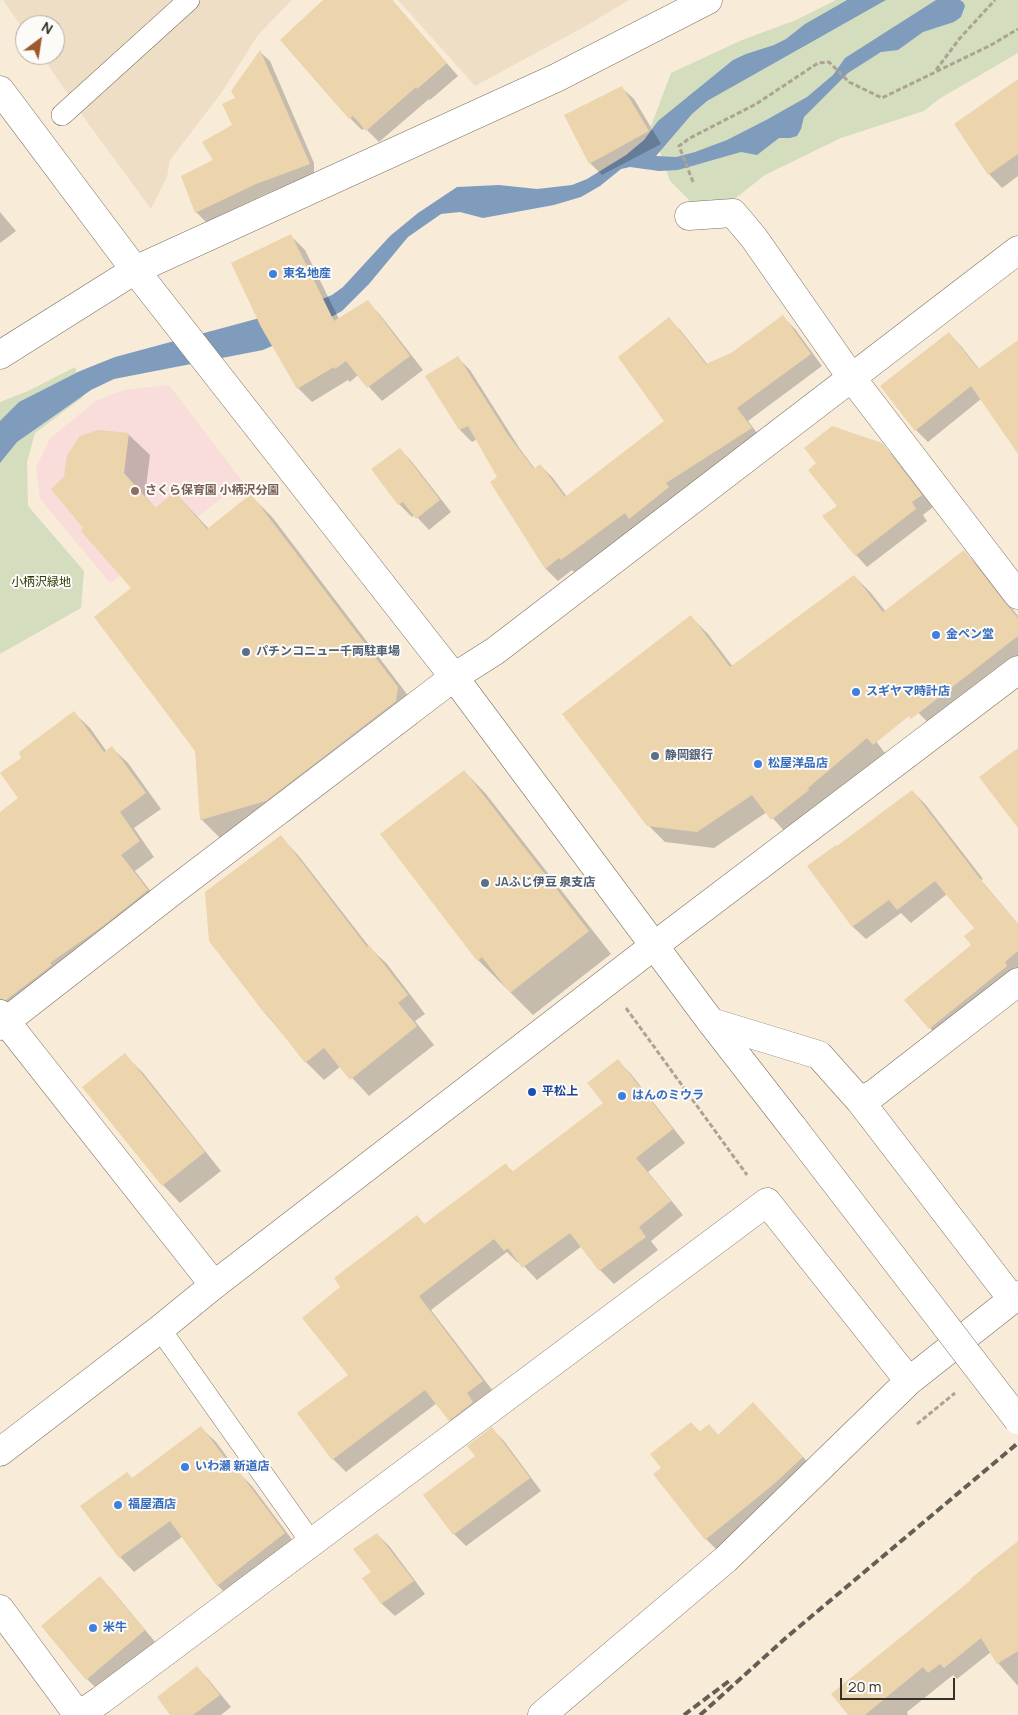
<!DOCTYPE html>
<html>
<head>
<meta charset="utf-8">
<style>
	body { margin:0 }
	#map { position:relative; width:1018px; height:1715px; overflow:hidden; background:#f8ecd9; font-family:Manrope,sans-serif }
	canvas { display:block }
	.north { position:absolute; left:15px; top:15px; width:50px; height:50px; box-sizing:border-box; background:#fdfbf7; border:1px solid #adaaa5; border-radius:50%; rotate:31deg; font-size:14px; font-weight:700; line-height:20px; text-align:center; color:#353029 }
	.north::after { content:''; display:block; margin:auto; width:18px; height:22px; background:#9e582d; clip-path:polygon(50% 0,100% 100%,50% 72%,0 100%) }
	.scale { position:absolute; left:840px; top:1678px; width:115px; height:22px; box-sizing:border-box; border:2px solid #353029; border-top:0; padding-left:6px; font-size:15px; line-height:18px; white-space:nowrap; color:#353029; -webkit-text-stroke:4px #fdfbf7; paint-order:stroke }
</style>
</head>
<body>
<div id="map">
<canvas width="1018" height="1715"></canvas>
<div class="north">N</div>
<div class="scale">20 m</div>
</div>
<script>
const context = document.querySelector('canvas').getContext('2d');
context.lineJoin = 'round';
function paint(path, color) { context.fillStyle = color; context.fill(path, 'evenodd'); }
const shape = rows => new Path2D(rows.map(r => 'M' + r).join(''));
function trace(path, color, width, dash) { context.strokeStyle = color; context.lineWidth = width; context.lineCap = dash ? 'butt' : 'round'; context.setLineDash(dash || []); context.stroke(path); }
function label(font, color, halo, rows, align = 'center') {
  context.font = font + ' Manrope,"Noto Sans JP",sans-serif'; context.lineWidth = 4; context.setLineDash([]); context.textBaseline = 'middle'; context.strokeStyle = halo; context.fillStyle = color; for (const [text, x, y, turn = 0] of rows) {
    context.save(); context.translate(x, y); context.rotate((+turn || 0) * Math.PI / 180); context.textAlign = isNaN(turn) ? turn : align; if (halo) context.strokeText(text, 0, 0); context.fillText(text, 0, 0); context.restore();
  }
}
paint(shape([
	[3,0,292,0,258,35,222,92,170,160,167,177,151,209,90,126,41,55,55,55,55,25,25,25,25,32],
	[398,0,629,0,584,27,475,86]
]), '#eedec6');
paint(shape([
	[169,385,243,482,110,583,40,499,36,468,50,438,96,401,123,390]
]), '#f8ddda');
paint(shape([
	[836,0,1018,0,1018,53,939,99,924,111,841,138,765,175,714,215,706,217,670,181,651,126,671,73,742,40,796,20],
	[75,367,83,397,35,433,27,462,28,506,84,571,81,608,0,654,0,402,28,391]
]), '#d4debf');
paint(shape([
	[847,0,886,0,707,101,692,114,656,156,676,157,695,152,727,140,768,119,807,97,833,75,845,58,936,0,960,0,963,2,965,6,961,17,954,22,923,32,898,50,881,52,848,73,804,117,801,129,797,136,790,138,779,138,757,155,741,152,678,170,659,171,630,167,621,169,600,186,581,197,554,205,483,218,460,212,441,214,408,237,369,284,342,311,304,332,263,350,114,379,91,390,17,442,0,463,0,421,19,402,80,371,115,357,308,305,332,295,343,287,390,236,418,213,457,187,499,185,537,189,572,185,587,179,626,155,644,140,658,121,733,60,746,54,774,45,786,39,805,24]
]), '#7f9cbd');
paint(shape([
	[332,0,392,0,458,76,430,100,429,99,379,142,365,128,362,130,350,118],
	[260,52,270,61,314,163,314,175,266,194,206,222,196,212,183,177,215,161,234,125,236,99],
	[1018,81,1018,176,1002,188,989,174],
	[621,87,634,99,661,144,602,175,590,163],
	[0,212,16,231,0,243],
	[291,236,305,250,339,319,368,302,381,316,423,370,382,401,358,375,350,382,348,380,312,402,298,388,262,327],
	[783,317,795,329,822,366,748,421,763,441,643,530,637,525,574,572,572,570,558,581,546,569,492,482,499,477,477,439,472,442,460,430,458,358,470,370,520,449,535,469,540,465,552,477,567,497,666,421,669,319,681,331,708,365,731,354],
	[949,334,961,346,979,369,1018,342,1018,443,981,399,928,442,916,430],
	[128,434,150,455,145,496,156,509,175,493,209,529,251,496,273,518,419,710,418,723,288,822,223,841,201,819,197,751,133,588,82,531],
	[881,444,893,456,933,507,923,515,927,521,867,567,856,555,839,506],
	[400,449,412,462,451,512,429,530,415,515,412,517,399,504,373,469],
	[964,552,981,569,1018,616,1018,665,935,730,911,705,872,736,885,753,789,836,767,812,714,848,665,842,648,825,691,617,708,634,733,667,854,576,871,593,886,612],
	[74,713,90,728,107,752,112,748,128,763,161,809,134,828,154,857,135,871,162,906,0,1031,0,813,20,798,23,758],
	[464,771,486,794,611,954,533,1015,478,960],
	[912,791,925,804,983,879,981,880,1018,924,1018,981,942,1041,930,1028,973,945,975,928,947,894,911,923,901,913,866,939,853,927,809,867,837,848],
	[281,837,298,855,371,949,387,964,425,1014,415,1021,434,1045,369,1096,341,1066,324,1080,306,1062,265,1013],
	[125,1055,143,1073,221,1171,180,1203,163,1185],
	[618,1061,631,1074,685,1143,648,1172,683,1215,651,1241,658,1250,614,1284,600,1270,582,1246,537,1280,520,1262,518,1263,507,1252,431,1310,496,1395,463,1433,449,1420,437,1403,346,1472,333,1459,350,1376,342,1287,417,1217,425,1225,505,1164,513,1172,605,1103],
	[768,1419,817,1472,721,1554,706,1539,663,1468,691,1423,700,1432,709,1425,719,1436],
	[201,1428,216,1442,238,1472,252,1486,299,1549,233,1600,218,1586,183,1536,134,1572,120,1557,133,1479],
	[492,1429,504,1441,541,1491,466,1546,454,1534],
	[377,1534,390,1547,425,1594,395,1616,382,1604,363,1579,372,1572],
	[1018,1555,1018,1686,998,1663,991,1652,957,1679,953,1675,907,1712,908,1715,850,1715],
	[100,1578,112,1590,156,1643,99,1691,87,1679],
	[197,1667,209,1680,231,1707,221,1715,171,1715]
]), '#0003');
paint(shape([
	[323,0,392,0,447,63,417,89,416,87,366,131,353,116,349,119,280,40],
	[260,50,310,164,256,184,195,213,181,176,213,160,202,142,232,125,222,104,235,98,231,91],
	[1018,79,1018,154,988,175,954,124],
	[622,86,649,131,589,164,564,115],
	[291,234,334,321,368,300,410,356,367,388,346,361,335,369,334,367,297,389,261,327,231,263],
	[783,315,811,354,737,408,752,428,666,483,669,487,629,519,625,513,561,560,559,558,545,569,490,482,497,477,468,426,459,430,425,376,458,356,508,435,534,469,540,464,565,497,664,421,618,357,669,317,706,364,731,353],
	[949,332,978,369,1018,340,1018,454,971,386,915,431,880,386],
	[832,426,882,443,922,495,912,502,916,509,855,556,822,516,837,506,808,470,816,463,804,448],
	[98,430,129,433,124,473,155,508,175,492,207,529,251,494,398,687,396,701,266,801,200,820,195,751,94,617,131,588,81,531,83,528,51,489,64,477,67,455,80,436],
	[400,448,440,500,416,519,403,502,398,505,371,469],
	[964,550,1006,604,1018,618,1018,636,911,719,909,716,873,745,867,738,808,788,809,790,771,820,752,795,697,832,647,826,562,714,691,615,730,667,854,575,883,612],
	[74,711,104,752,112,746,146,793,120,812,140,841,121,855,148,890,103,926,50,963,52,965,6,1000,0,999,0,812,18,798,0,773,21,758,19,752],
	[1018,748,1018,828,979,777],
	[464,770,589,931,510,993,482,957,477,961,380,834],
	[912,790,988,889,1018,924,1018,951,1005,962,1007,966,929,1029,904,1000,971,945,964,936,974,928,935,881,897,910,889,900,852,927,807,866,836,845,837,846],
	[281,835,367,947,369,945,408,995,398,1003,417,1026,350,1080,324,1048,305,1063,266,1013,265,1014,209,941,205,892],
	[125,1053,205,1152,162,1186,82,1087],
	[618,1059,673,1129,636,1158,671,1201,639,1227,646,1237,599,1271,570,1233,522,1268,508,1248,504,1251,494,1239,419,1296,483,1381,467,1393,473,1402,449,1421,425,1390,332,1460,297,1413,348,1375,302,1318,340,1287,334,1278,417,1215,424,1224,506,1163,512,1172,603,1103,587,1083],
	[753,1402,803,1457,774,1484,705,1540,653,1474,661,1468,650,1454,691,1422,699,1432,709,1424,718,1435],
	[201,1426,235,1471,237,1469,285,1533,217,1586,170,1521,119,1558,80,1506,127,1472,132,1478],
	[492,1427,530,1478,453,1535,423,1495,475,1456,467,1446],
	[377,1533,414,1581,381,1604,362,1578,371,1572,353,1549],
	[1018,1541,1018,1651,997,1664,981,1638,944,1668,940,1664,928,1673,923,1667,865,1715,848,1715,831,1694,971,1580,970,1579],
	[100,1576,145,1630,86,1680,41,1626],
	[197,1666,220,1695,193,1715,170,1715,157,1697]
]), '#ecd4ad');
const lane = shape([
	[62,115,189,0],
	[160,1329,311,1542]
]);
const street = shape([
	[689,216,733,213,754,238,851,377,1018,595],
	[0,355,135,270,556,78,708,0],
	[0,1014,214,1285],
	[711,1022,819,1055,860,1101,1012,1299],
	[0,1026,173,891,454,677,495,651,1018,250],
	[860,1101,875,1093,1018,982],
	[0,1609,78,1715],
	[79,1715,101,1700,767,1202,909,1381],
	[542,1715,726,1559,909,1381,1018,1295]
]);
const secondary = shape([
	[0,90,135,270,454,677,711,1022,795,1130],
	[0,1452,160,1329,214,1285,655,945,1018,670]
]);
trace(lane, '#7c7160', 22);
trace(street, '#7c7160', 29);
trace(secondary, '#7c7160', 29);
trace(shape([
	[936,70,960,38,995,0],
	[693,182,679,146,690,138,756,104,818,63,829,62,849,82,882,98,991,45,1018,29],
	[626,1008,747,1175],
	[917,1424,955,1393]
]), '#aca395', 3, [5, 2.5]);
trace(lane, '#fff', 21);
trace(street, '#fff', 28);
trace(secondary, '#fff', 28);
trace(shape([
	[684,1715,729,1681],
	[700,1715,788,1636,1018,1443]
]), '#655e54', 4, [8, 4]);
const secondaryBridge = shape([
	[795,1130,1018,1420]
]);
trace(secondaryBridge, '#7c7160', 29, []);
trace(secondaryBridge, '#fff', 28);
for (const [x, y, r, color] of [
	[273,274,5,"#3f7fe0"],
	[135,491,5,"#8d6e63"],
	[936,635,5,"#3f7fe0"],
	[246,652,5,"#5c6f8a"],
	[856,692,5,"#3f7fe0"],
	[655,756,5,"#5c6f8a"],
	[758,764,5,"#3f7fe0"],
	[485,883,5,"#5c6f8a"],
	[532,1092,5,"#1a4fb4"],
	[622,1096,5,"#3f7fe0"],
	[185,1467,5,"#3f7fe0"],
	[118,1505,5,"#3f7fe0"],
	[93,1628,5,"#3f7fe0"]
]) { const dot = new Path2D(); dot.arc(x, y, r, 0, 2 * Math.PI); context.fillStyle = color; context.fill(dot); trace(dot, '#fdfbf7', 2); }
label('bold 12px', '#366cbe', '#fdfbf7', [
	["東名地産",283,274],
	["金ペン堂",946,635],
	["スギヤマ時計店",866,692],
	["松屋洋品店",768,764],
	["はんのミウラ",632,1096],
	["いわ瀬 新道店",195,1467],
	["福屋酒店",128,1505],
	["米牛",103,1628]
], 'left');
label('bold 12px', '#785e54', '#fdfbf7', [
	["さくら保育園 小柄沢分園",145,491]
], 'left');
label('12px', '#2e3b0b', '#fdfbf7', [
	["小柄沢緑地",41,583]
]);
label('bold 12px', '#4e5e75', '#fdfbf7', [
	["パチンコニュー千両駐車場",256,652],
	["静岡銀行",665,756],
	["JAふじ伊豆 泉支店",495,883]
], 'left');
label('bold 12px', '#164399', '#fdfbf7', [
	["平松上",542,1092]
], 'left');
</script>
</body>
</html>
